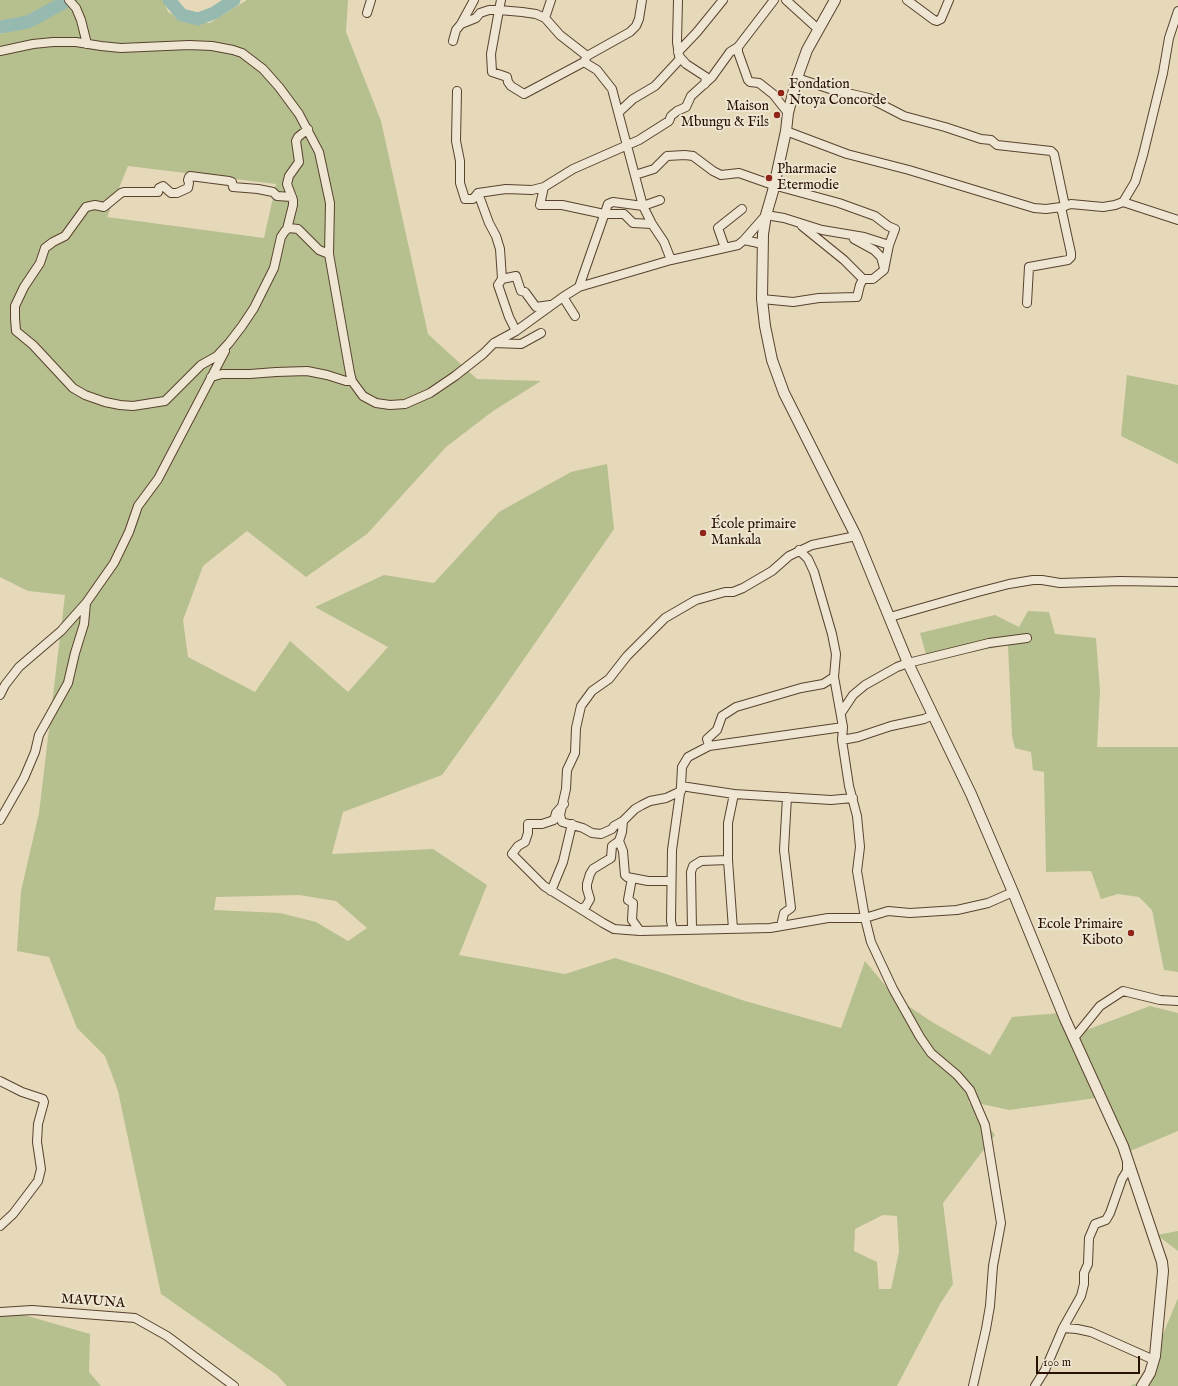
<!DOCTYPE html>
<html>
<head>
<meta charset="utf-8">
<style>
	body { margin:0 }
	#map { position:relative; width:1178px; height:1386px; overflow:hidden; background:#e5d9b9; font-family:"IM FELL English",serif }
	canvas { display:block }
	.scale { position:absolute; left:1036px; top:1356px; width:104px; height:18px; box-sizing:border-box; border:2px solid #291000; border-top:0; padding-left:5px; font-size:12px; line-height:14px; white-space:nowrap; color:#291000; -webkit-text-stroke:3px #eee6d2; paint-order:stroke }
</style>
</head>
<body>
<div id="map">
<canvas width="1178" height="1386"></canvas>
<div class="scale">100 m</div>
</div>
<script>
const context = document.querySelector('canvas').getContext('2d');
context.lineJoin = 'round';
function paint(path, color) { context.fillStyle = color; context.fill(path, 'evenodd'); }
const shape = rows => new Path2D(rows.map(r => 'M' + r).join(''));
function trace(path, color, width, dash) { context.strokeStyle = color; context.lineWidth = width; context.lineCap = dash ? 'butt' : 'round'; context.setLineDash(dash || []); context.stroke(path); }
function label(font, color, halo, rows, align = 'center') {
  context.font = font + ' "IM FELL English",serif'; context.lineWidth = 4; context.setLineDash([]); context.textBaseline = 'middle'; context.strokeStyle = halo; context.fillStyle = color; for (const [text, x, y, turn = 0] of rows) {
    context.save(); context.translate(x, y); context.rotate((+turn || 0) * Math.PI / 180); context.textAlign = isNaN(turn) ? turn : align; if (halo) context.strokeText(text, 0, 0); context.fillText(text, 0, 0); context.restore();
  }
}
paint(shape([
	[0,0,55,0,43,9,26,18,0,21],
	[72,0,163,0,168,12,189,22,210,23,247,0,348,0,346,32,381,121,428,334,477,379,541,381,493,411,446,447,367,534,306,577,247,531,203,566,183,620,188,657,255,692,290,641,348,692,388,647,315,607,384,575,434,583,499,512,571,472,607,464,614,529,497,698,442,775,343,812,332,854,433,849,487,885,459,955,565,974,615,958,663,973,745,1001,841,1028,865,961,895,997,932,1022,990,1055,1012,1017,1060,1013,1096,1098,1009,1110,968,1101,995,1135,943,1203,953,1284,940,1304,897,1386,287,1386,277,1375,161,1294,118,1091,105,1056,77,1028,49,957,17,951,21,891,39,813,65,595,28,591,0,577,0,34,11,31,53,14,66,7],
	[128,166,276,184,264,238,107,217],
	[299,895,336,901,367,928,348,941,316,922,280,913,214,910,216,897],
	[883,1215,897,1216,899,1252,891,1289,879,1289,877,1262,854,1251,855,1229],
	[1127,375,1178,385,1178,464,1121,436],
	[1028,611,1049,612,1055,634,1096,638,1100,691,1097,747,1178,747,1178,972,1164,970,1152,910,1139,897,1118,894,1101,899,1091,871,1046,872,1044,772,1033,770,1031,752,1015,748,1012,736,1008,645,928,661,920,633,995,615,1019,627],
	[1150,1006,1178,1013,1178,1131,1128,1152,1079,1044,1084,1031],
	[1178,1231,1178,1251,1157,1235],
	[1178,1298,1178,1386,1130,1386,1139,1382,1154,1356],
	[0,1308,90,1334,89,1372,101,1386,0,1386]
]), '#b6bf8e');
trace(shape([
	[169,0,182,15,198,19,214,13,234,0],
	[0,27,28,22,63,3,66,0]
]), '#96bab0', 13);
const minor = shape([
	[69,0,76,8,81,20,87,44],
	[678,0,677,42,679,56,686,64,706,77,705,84],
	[774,0,738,47,738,52,748,80,750,82,759,83,773,94,788,113],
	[786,0,818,29],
	[907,0,934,20,937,21,941,19,949,0],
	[367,13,371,0],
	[545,18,551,0],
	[461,24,476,18,480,13,489,10,499,10,522,12,536,14,545,18,560,35,587,56,584,62,524,94,511,86,508,82,507,77,492,72,491,54,499,10,501,0],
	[453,41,456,30,461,24,474,0],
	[0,51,33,44,53,42,76,42,101,46,121,48,189,45,212,46,233,50,242,53,263,69,279,87,299,114,319,152,330,203,329,254,350,373,352,381,363,396,376,403,390,405,405,404,430,393,455,376,483,354,494,343,516,331,563,297,579,287,671,260,738,245,744,240,766,215,784,218,822,230,864,237,889,245],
	[678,52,697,32,723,0],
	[587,56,630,32,636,26,639,19,642,0],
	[584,62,597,70,612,89,643,206,652,224,664,242,671,260],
	[797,78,830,89,869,98,904,116,945,127,981,139,991,140,997,145,1051,151,1054,154,1065,206],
	[457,91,456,141,460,161,460,183,465,199,473,199,478,193,506,189,532,190,544,187,573,169,639,140,669,121,671,116,677,111,686,107,691,96,712,77,730,52,738,47],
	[619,112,633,99,655,86,680,59],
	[786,131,847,154,909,170,1034,208,1046,209,1061,207,1071,204,1103,207,1115,205,1123,202,1135,182,1143,155,1163,73,1169,38,1178,11],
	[635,175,654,169,667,156,685,155,693,156,713,171,721,175,739,173,773,185,839,203,875,216,888,226,895,229,889,245,884,270,873,279,863,279],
	[544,187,540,205,562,205,604,214,624,214,633,223,652,224],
	[478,193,489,223,496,236,500,249,502,279,498,285,509,317,516,331],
	[292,197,277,196,273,192,258,189,233,187,232,182,229,181,190,176,189,177,188,180,189,183,188,188,177,193,171,193,163,186,159,188,158,192,124,192,121,193,104,207,95,205,86,207,65,236,53,242,45,248,40,263,24,287,15,306,15,318,16,331,33,345,73,388,85,395,105,402,120,405,133,406,165,401,201,365,217,356,229,343,242,326,254,308,274,268,281,237,285,231,289,228,298,229,319,250,329,254],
	[1123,202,1178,220],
	[287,229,293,205,293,200,287,184,289,176,299,162,296,141,298,137,308,129],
	[854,239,874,250,881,257,884,268],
	[744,240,763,244],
	[725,248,718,228,742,209],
	[502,279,516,276,521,291,525,292,536,307,550,305],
	[579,287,608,204,613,202,643,206,660,200],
	[563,297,575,316],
	[762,299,793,302,819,298,857,297,860,285,863,279,844,260,802,226],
	[1027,303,1029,267,1068,260,1071,257,1071,253,1061,207],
	[494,343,521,344,541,333],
	[211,377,222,374,250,374,276,372,307,371,327,375,346,381,352,381],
	[799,550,808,559,814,572,832,634,836,654,834,677,843,727,842,740,849,786,857,816,860,847,857,871,865,918,871,942,893,989,920,1037,931,1053,957,1075,970,1090,985,1125,1001,1223,993,1266,990,1306,986,1329,973,1386],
	[890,617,978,592,1009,584,1033,580,1042,580,1060,583,1120,581,1178,582],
	[0,695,5,685,19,667,61,631,86,603,114,563,129,532,138,506,158,479,225,351],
	[841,713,853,695,865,685,897,667,908,663,989,643,1027,638],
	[842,740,858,737,891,726,924,719,933,715],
	[709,746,707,739,717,730,722,716,736,707,801,688,823,684,834,677],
	[681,786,682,767,688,757,709,746,843,727],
	[681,791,666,798,650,801,642,805,635,809,623,821,614,826,612,829,601,834,592,833,583,828,562,822,560,815,566,789,567,770,575,753,576,728,581,706,592,691,609,679,627,656,665,618,696,600,725,592,733,592,743,588,772,571,789,556,812,545,856,536],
	[564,804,556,813,554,820,542,824,528,824,528,833,525,842,518,846,512,854,544,886,603,923,614,929,640,931,770,928,828,918,865,918,888,911,910,913,957,910,988,903,1013,892],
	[0,820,24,778,35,752,39,735,68,683,75,653,84,624,86,603],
	[619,841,623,851,625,875,627,877,648,881,671,881],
	[632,878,628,900,633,903,632,920,640,931],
	[551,891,563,862,572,824],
	[581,909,586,906,590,899,587,889,587,884,590,874,593,869,611,858,612,846,619,841,622,832,623,821],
	[781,926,784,913,791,908,784,850,787,797],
	[692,929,691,872,693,866,701,861,728,860],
	[733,929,728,860,728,823,734,794],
	[673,930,671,921,672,850,681,786,734,794,831,800,853,798],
	[1074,1038,1100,1006,1123,991,1160,1000,1178,1001],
	[0,1081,22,1092,43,1099,44,1102,38,1124,37,1142,41,1169,38,1181,13,1214,0,1226],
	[0,1312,32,1310,135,1318,167,1336,234,1386],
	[1063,1328,1077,1329,1091,1332,1154,1360],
	[1035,1386,1045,1370,1063,1328,1081,1296,1084,1284,1084,1273,1088,1264,1089,1238,1095,1224,1106,1220,1110,1213,1122,1179,1127,1171,1127,1162]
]);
const tertiary = shape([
	[835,0,807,50,797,78,788,113,786,131,773,191,766,215,763,234,762,299,765,326,772,360,784,393,856,536,908,663,971,794,1013,892,1065,1019,1123,1146,1162,1262,1163,1271,1155,1356,1150,1373,1142,1386]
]);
trace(minor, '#58422e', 10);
trace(tertiary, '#58422e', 12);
trace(minor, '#eee6d2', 8);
trace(tertiary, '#eee6d2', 10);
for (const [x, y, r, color] of [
	[781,93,4,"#8f2418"],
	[777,115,4,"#8f2418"],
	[769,178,4,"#8f2418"],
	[703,533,4,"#8f2418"],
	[1131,933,4,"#8f2418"]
]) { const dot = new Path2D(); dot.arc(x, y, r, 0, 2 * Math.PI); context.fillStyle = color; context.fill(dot); trace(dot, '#eee6d2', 1.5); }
label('14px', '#291000', '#eee6d2', [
	["Fondation",789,85],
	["Ntoya Concorde",789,101],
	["Maison",769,107,"right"],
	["Mbungu & Fils",769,123,"right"],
	["Pharmacie",777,170],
	["Etermodie",777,186],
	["École primaire",711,525],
	["Mankala",711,541],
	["Ecole Primaire",1123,925,"right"],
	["Kiboto",1123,941,"right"]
], 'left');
label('14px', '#291000', '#eee6d2', [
	["MAVUNA",93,1302,4]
]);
</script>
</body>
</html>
